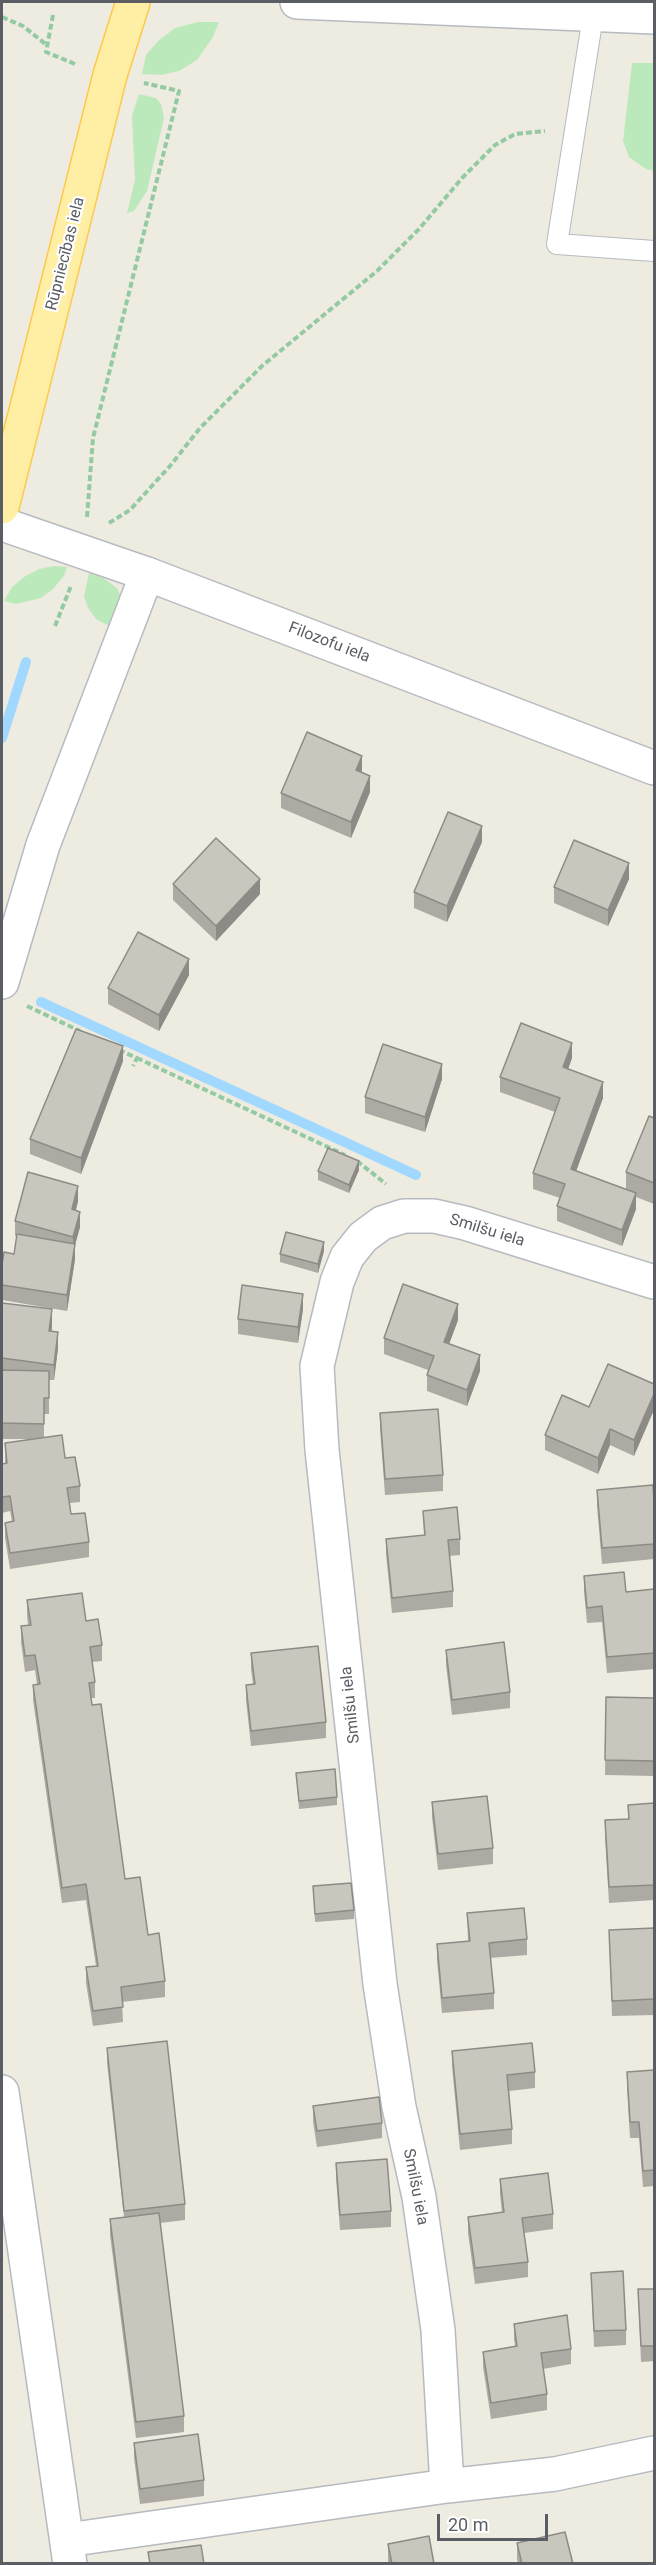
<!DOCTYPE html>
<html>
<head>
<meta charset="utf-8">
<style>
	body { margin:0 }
	#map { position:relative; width:656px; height:2565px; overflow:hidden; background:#eeebe1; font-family:Roboto,sans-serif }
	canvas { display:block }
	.frame { position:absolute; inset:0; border:3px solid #5a5e64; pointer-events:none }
	.scale { position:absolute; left:437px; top:2514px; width:111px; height:27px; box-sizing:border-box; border:3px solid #5a5e64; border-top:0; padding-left:8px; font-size:18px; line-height:21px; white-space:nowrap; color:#5a5e64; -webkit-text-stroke:4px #fff; paint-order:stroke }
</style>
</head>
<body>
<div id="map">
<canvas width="656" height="2565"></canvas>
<div class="frame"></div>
<div class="scale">20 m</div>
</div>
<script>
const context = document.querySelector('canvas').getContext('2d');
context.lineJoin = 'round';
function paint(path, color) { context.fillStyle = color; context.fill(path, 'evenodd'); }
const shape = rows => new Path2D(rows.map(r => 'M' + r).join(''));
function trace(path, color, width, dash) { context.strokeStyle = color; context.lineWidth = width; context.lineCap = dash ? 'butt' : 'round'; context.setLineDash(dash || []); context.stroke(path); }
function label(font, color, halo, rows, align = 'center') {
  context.font = font + ' Roboto,sans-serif'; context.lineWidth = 4.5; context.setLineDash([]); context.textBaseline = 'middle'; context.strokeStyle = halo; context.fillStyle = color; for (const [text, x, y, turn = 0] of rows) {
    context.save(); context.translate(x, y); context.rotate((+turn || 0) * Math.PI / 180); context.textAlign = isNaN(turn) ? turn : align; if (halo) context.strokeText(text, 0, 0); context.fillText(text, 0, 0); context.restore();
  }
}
paint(shape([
	[198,22,219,22,213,37,197,60,179,71,161,75,142,74,146,55,158,41,175,28],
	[632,63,654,63,654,171,646,169,629,157,623,141],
	[139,94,156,98,161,104,164,118,147,191,134,211,127,213,135,180,132,116],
	[54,566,67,567,64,576,53,589,41,598,16,604,4,601,12,587,24,577,39,569],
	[89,573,103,578,117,588,122,599,110,626,97,620,88,608,84,596]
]), '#bce9bb');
trace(shape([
	[2,738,26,662],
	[41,1002,416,1175]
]), '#a0d8ff', 10);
const service = shape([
	[593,16,557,244,654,251]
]);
const minor = shape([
	[2,982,43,845,147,574],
	[2,2092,70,2564],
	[447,2486,438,2330,419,2197,399,2107,380,1984,322,1450,317,1366,337,1282,347,1257,363,1237,382,1223,404,1216,434,1216,465,1223,654,1282],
	[67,2540,447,2486,555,2474,654,2453]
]);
const tertiary = shape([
	[297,2,654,17],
	[2,524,147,574,654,768]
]);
const primary = shape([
	[2,507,110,75,133,2]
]);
trace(service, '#b7babf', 22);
trace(minor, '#b7babf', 36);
trace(tertiary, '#b7babf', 36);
trace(primary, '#fec84a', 36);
trace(shape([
	[53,15,46,52,75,64],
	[2,17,23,26,48,46],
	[87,517,93,438,179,91,144,83],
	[109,523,130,510,170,466,200,428,262,366,377,271,419,229,463,177,495,145,515,134,545,131],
	[55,626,71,586],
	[27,1006,80,1031],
	[119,1050,137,1058,133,1066],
	[137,1058,345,1155],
	[357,1161,386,1184]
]), '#94caa2', 4, [6, 3]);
trace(service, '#fff', 20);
trace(minor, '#fff', 33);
trace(tertiary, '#fff', 33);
trace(primary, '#ffefa5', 33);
paint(shape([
	[362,771,361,773,370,792,351,838,281,808,281,793],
	[482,842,447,922,414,908,414,892],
	[629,879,608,926,554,903,554,887],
	[173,884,260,894,216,941,173,900],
	[189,975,159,1031,108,1004,108,988],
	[572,1058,568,1069,603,1098,576,1171,626,1190,626,1172,654,1118,654,1204,636,1197,636,1209,622,1246,557,1221,557,1206,560,1198,533,1189,533,1173,555,1112,500,1092,500,1077],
	[123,1061,81,1174,30,1154,30,1139],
	[442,1079,425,1132,365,1113,365,1097],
	[359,1170,349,1193,318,1180,318,1171],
	[78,1201,76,1210,80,1227,75,1245,75,1259,67,1311,2,1300,2,1265,14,1254,17,1237,15,1236,15,1221],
	[324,1251,318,1273,280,1262,280,1254],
	[2,1303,52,1325,52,1331,58,1348,54,1380,49,1380,49,1414,44,1414,44,1437,65,1458,80,1486,80,1502,70,1503,71,1514,89,1542,89,1557,10,1569,5,1538,5,1523,12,1522,10,1511,2,1513,2,1464,5,1463,5,1443,30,1439,2,1439],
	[303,1309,298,1343,238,1334,238,1319],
	[458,1320,449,1344,480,1371,467,1406,427,1391,427,1375,428,1370,384,1354,384,1338],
	[654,1384,634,1456,610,1445,598,1474,545,1450,545,1435,589,1407],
	[380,1413,443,1475,443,1491,385,1495,380,1429],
	[597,1490,654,1500,654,1559,602,1564,597,1506],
	[423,1511,460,1539,460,1555,449,1556,453,1591,453,1607,392,1613,386,1554,386,1539,424,1535],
	[584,1576,626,1592,654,1589,654,1669,607,1673,602,1622,587,1623,584,1592],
	[27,1600,86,1621,102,1645,102,1661,92,1662,95,1682,95,1698,91,1698,125,1879,165,1981,165,1997,122,2002,123,2022,93,2026,86,1983,86,1967,96,1966,86,1900,62,1903,33,1700,33,1685,37,1684,35,1670,25,1672,21,1642,21,1626,28,1625,27,1616],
	[446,1650,510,1692,510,1708,452,1715,446,1665],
	[251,1653,326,1722,326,1738,251,1746,246,1700,246,1685,253,1684,251,1669],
	[606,1697,654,1698,654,1776,605,1775],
	[296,1773,337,1797,337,1805,299,1809],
	[432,1802,493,1848,493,1864,438,1870,432,1817],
	[654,1803,654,1900,609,1903,605,1836,605,1820,628,1819,628,1805],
	[313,1886,354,1910,354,1919,315,1922],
	[467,1913,527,1939,527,1955,490,1958,494,1993,494,2009,442,2013,437,1960,437,1944,468,1941],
	[654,1928,654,2015,612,2016,609,1930],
	[107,2048,185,2204,185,2220,160,2223,184,2416,184,2432,136,2438,110,2235,110,2219,124,2217,107,2063],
	[452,2051,535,2072,535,2088,509,2091,512,2129,512,2144,460,2150,452,2066],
	[654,2070,654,2186,643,2187,639,2138,630,2138,627,2087,627,2072],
	[313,2106,382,2123,382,2138,317,2147,313,2122],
	[336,2163,391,2211,391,2227,340,2230,336,2178],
	[500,2179,553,2214,553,2229,524,2233,528,2262,528,2277,475,2284,468,2233,468,2217,502,2213,500,2194],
	[591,2273,626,2330,626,2345,594,2347],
	[638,2289,654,2289,654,2361,641,2362],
	[514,2324,571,2349,571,2364,543,2369,547,2394,547,2410,491,2419,483,2367,483,2352,515,2346,514,2339],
	[134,2443,204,2480,204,2496,140,2504,134,2458],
	[517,2543,573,2564,518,2564,517,2559],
	[388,2544,434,2564,388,2564]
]), '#adaaa3');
paint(shape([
	[362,756,362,771,356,786,356,770],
	[370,776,370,792,351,838,351,822],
	[482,826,482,842,447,922,447,906],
	[629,863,629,879,608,926,608,910],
	[260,879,260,894,216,941,216,926],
	[189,959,189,975,159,1031,159,1015],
	[572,1043,572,1058,563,1083,563,1067],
	[123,1046,123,1061,81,1174,81,1158],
	[442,1064,442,1079,425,1132,425,1117],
	[603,1082,603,1098,571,1185,571,1169],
	[359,1161,359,1170,349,1193,349,1185],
	[78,1186,78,1201,72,1225,72,1209],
	[636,1193,636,1209,622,1246,622,1230],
	[80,1212,80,1227,75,1245,75,1259,67,1311,67,1295,73,1252,73,1237],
	[324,1242,324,1251,318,1273,318,1264],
	[303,1294,303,1309,298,1343,298,1327],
	[458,1304,458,1320,444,1358,444,1342],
	[52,1309,52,1325,49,1347,49,1331],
	[58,1332,58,1348,54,1380,54,1365],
	[480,1355,480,1371,467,1406,467,1390],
	[654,1394,654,1410,634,1456,634,1440],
	[610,1429,610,1445,598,1474,598,1458]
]), '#8d8b85');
const building = shape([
	[307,732,362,756,356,770,370,776,351,822,281,793,307,732],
	[448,812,482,826,447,906,414,892,448,812],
	[216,838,260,879,216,926,173,884,216,838],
	[574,840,629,863,608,910,554,887,574,840],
	[138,932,189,959,159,1015,108,988,138,932],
	[521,1023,572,1043,563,1067,603,1082,571,1169,636,1193,622,1230,557,1206,565,1184,533,1173,560,1098,500,1077,521,1023],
	[76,1029,123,1046,81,1158,30,1139,76,1029],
	[383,1044,442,1064,425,1117,365,1097,383,1044],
	[649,1116,654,1118,654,1183,626,1172,649,1116],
	[328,1148,359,1161,349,1185,318,1171,328,1148],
	[28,1172,78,1186,72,1209,80,1212,73,1237,15,1221,28,1172],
	[286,1232,324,1242,318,1264,280,1254,286,1232],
	[17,1234,75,1244,67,1295,2,1285,2,1265,4,1252,14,1254,17,1234],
	[403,1284,458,1304,444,1342,480,1355,467,1390,427,1375,434,1356,384,1338,403,1284],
	[242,1285,303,1294,298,1327,238,1319,242,1285],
	[2,1303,52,1309,49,1331,58,1332,54,1365,2,1358,2,1303],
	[608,1364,654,1384,654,1394,634,1440,610,1429,598,1458,545,1435,562,1395,589,1407,608,1364],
	[2,1370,49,1371,49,1398,44,1398,44,1424,2,1423,2,1370],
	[438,1409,443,1475,385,1479,380,1413,438,1409],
	[62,1435,65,1458,75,1457,80,1486,67,1488,71,1514,85,1513,89,1542,10,1553,5,1523,14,1521,10,1496,2,1497,2,1464,7,1463,5,1443,62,1435],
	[653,1485,654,1500,654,1544,602,1548,597,1490,653,1485],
	[457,1507,460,1539,448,1540,453,1591,392,1598,386,1539,425,1535,423,1511,457,1507],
	[624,1572,626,1592,654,1589,654,1653,607,1657,602,1606,587,1608,584,1576,624,1572],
	[82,1593,86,1621,98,1619,102,1645,90,1647,95,1682,89,1683,92,1705,101,1704,125,1879,140,1877,148,1935,159,1933,165,1981,121,1987,123,2007,93,2011,86,1967,98,1966,86,1884,62,1888,33,1685,40,1684,35,1655,25,1656,21,1626,31,1625,27,1600,82,1593],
	[504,1642,510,1692,452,1700,446,1650,504,1642],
	[318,1646,326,1722,251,1731,246,1685,255,1684,251,1653,318,1646],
	[606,1697,654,1698,654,1761,605,1760,606,1697],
	[335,1769,337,1797,299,1801,296,1773,335,1769],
	[487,1796,493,1848,438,1854,432,1802,487,1796],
	[654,1803,654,1885,609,1887,605,1820,629,1819,628,1805,654,1803],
	[351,1883,354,1910,315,1914,313,1886,351,1883],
	[524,1908,527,1939,489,1943,494,1993,442,1998,437,1944,470,1941,467,1913,524,1908],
	[654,1928,654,1999,612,2001,609,1930,654,1928],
	[167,2041,185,2204,124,2211,107,2048,167,2041],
	[532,2043,535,2072,507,2075,512,2129,460,2134,452,2051,532,2043],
	[654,2070,654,2170,643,2171,639,2122,630,2122,627,2072,654,2070],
	[379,2097,382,2123,317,2131,313,2106,379,2097],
	[387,2159,391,2211,340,2215,336,2163,387,2159],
	[548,2173,553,2214,522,2218,528,2262,475,2268,468,2217,504,2212,500,2179,548,2173],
	[159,2213,184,2416,136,2422,110,2219,159,2213],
	[623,2271,626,2330,594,2331,591,2273,623,2271],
	[638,2289,654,2289,654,2346,641,2346,638,2289],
	[567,2315,571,2349,541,2353,547,2394,491,2403,483,2352,517,2346,514,2324,567,2315],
	[198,2434,204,2480,140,2489,134,2443,198,2434],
	[565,2532,573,2564,522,2564,517,2543,565,2532],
	[429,2536,434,2564,392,2564,388,2544,429,2536],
	[201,2545,204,2564,150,2564,148,2552,201,2545]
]);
paint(building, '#c9c6be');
trace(building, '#8d8b85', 1.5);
label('16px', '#5a5e64', '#fff', [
	["Rūpniecības iela",66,254,-76],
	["Filozofu iela",329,643,21],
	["Smilšu iela",487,1231,17],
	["Smilšu iela",351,1705,-96],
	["Smilšu iela",415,2187,79]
]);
</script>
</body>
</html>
